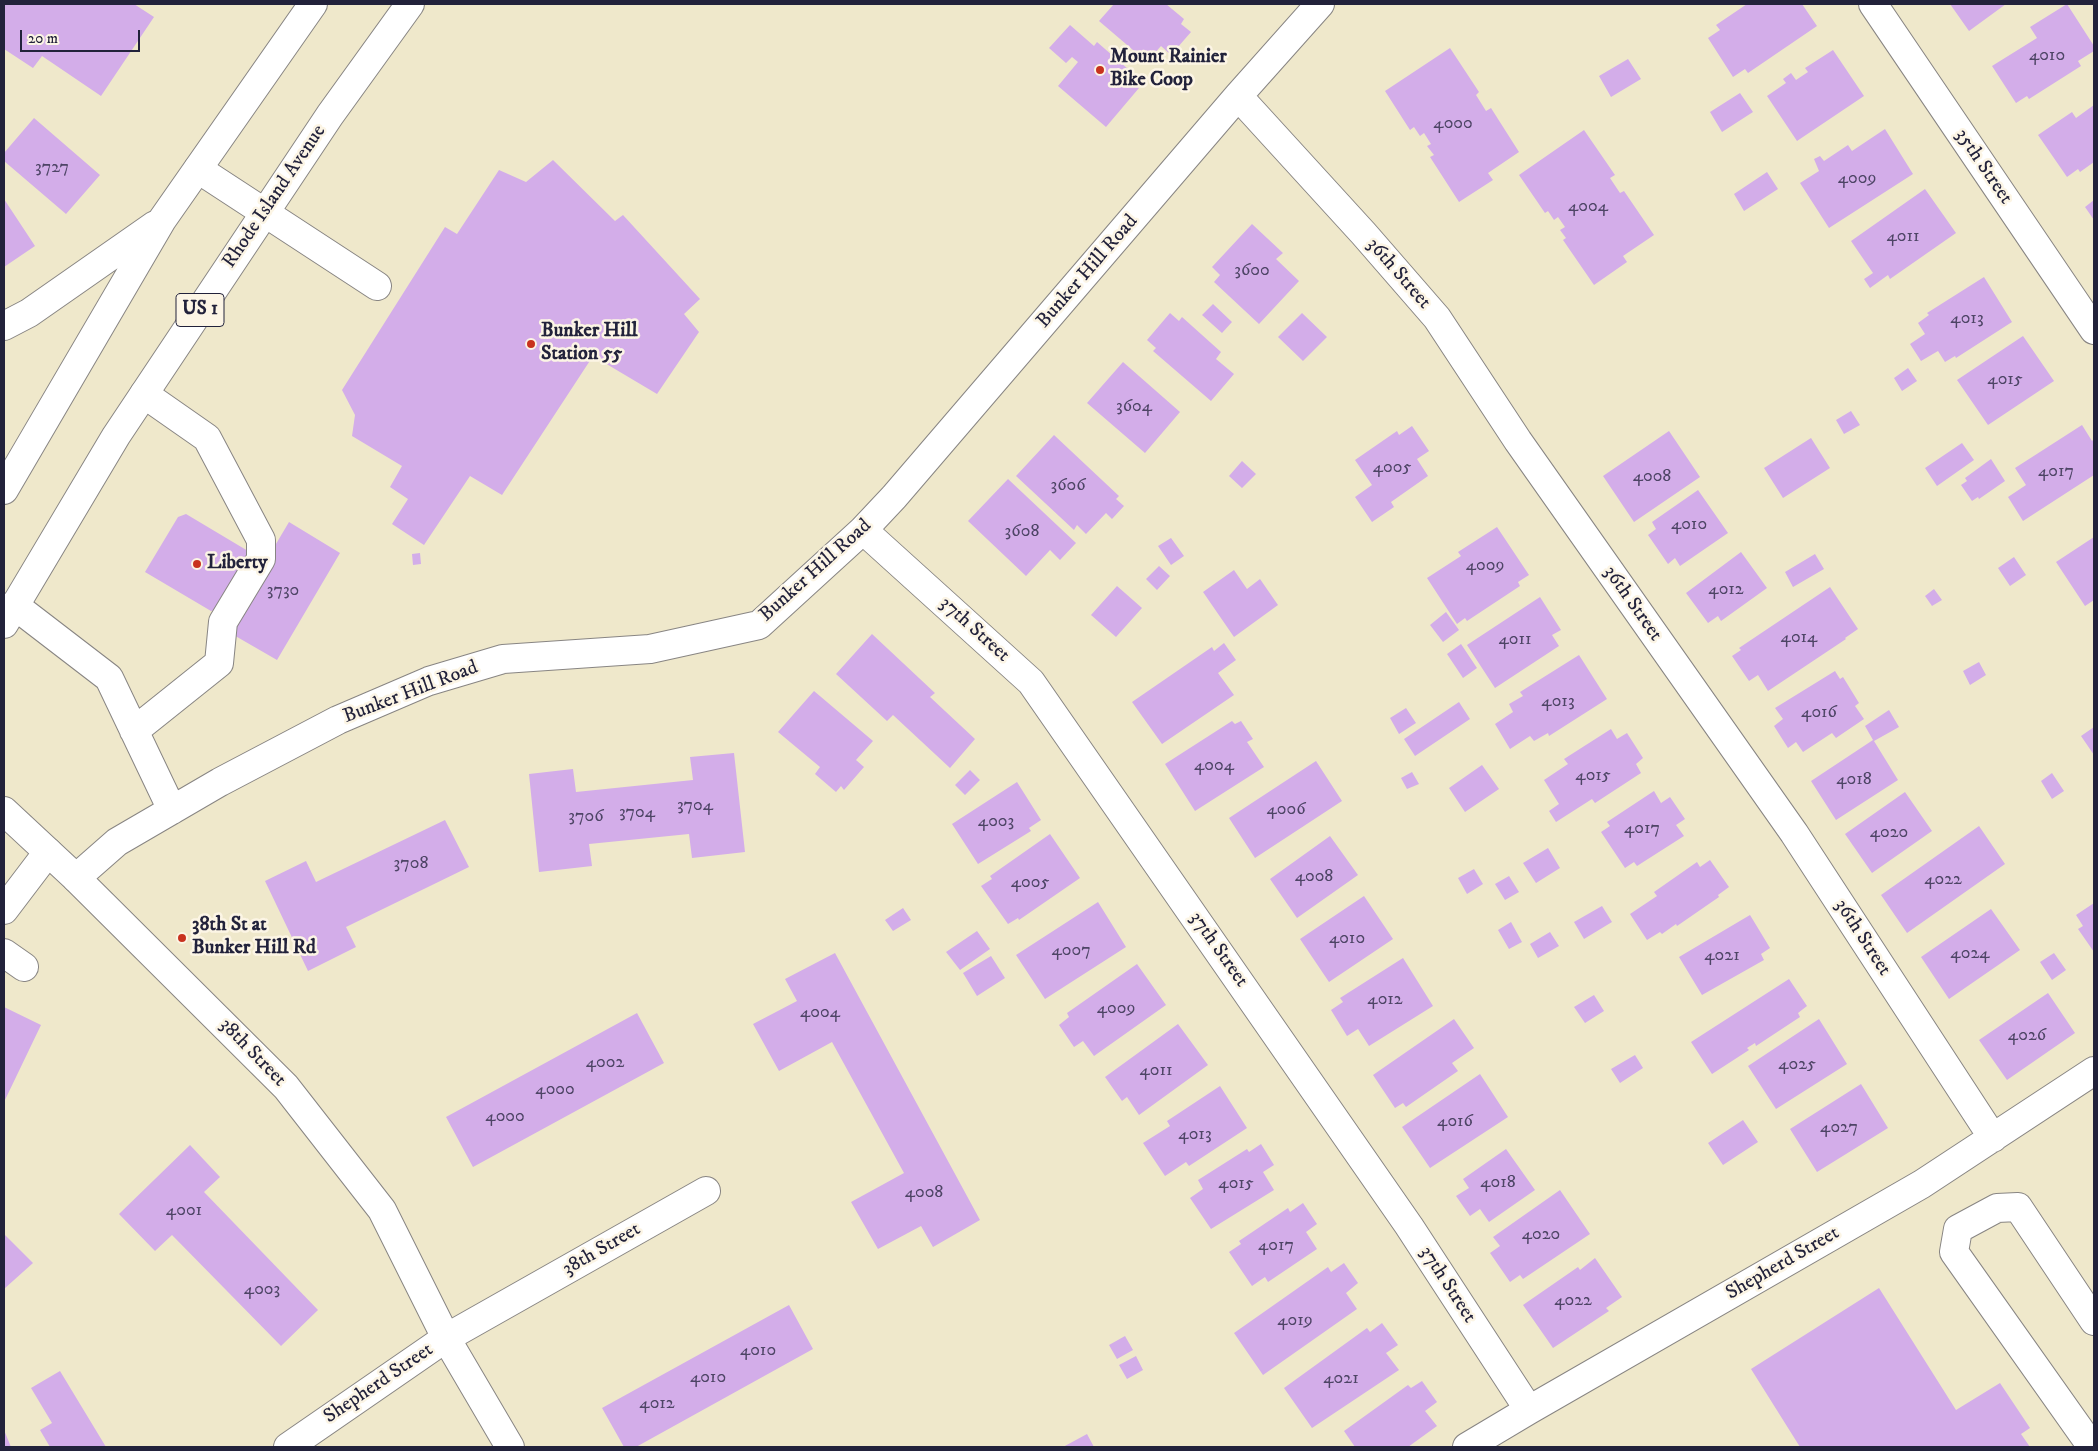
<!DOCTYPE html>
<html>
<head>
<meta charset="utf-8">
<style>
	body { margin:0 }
	#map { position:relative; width:2098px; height:1451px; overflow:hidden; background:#efe8cb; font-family:"IM FELL DW Pica",serif }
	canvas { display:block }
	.frame { position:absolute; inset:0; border:5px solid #22223b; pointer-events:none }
	.scale { position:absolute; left:20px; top:30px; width:120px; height:22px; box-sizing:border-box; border:2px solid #22223b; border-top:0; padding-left:6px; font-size:15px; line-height:18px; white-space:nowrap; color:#22223b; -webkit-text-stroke:4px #fcf5e5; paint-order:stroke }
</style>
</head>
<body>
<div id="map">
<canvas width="2098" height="1451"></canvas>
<div class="frame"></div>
<div class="scale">20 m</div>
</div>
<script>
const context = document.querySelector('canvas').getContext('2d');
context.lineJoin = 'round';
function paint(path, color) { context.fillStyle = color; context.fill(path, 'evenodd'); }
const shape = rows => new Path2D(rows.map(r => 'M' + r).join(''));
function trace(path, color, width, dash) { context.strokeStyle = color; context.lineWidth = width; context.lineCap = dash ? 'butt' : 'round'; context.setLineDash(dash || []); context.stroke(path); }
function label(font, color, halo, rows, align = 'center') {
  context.font = font + ' "IM FELL DW Pica",serif'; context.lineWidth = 5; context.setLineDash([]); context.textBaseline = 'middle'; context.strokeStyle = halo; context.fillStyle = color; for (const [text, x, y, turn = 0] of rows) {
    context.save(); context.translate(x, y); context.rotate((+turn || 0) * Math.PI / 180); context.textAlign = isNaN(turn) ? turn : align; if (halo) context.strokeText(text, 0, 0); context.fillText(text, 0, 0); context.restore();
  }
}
paint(shape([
	[4,4,134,4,154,17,101,96,42,56,33,68,4,49],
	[1114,4,1166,4,1184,19,1181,24,1191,32,1171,55,1161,46,1147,62,1099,21],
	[1747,4,1802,4,1817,26,1748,73,1745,69,1733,77,1708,38,1720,30,1716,25],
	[1950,4,2006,4,1969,31],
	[2067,4,2094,46,2094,51,2078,61,2081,66,2029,99,2027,96,2016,103,1992,66,2037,38,2030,27],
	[1070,25,1094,46,1097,42,1136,76,1131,82,1139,88,1106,127,1058,86,1078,62,1072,57,1066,63,1049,48],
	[1450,48,1479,92,1476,95,1486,111,1491,108,1519,152,1488,173,1493,180,1459,202,1430,157,1434,155,1427,146,1431,144,1424,133,1420,136,1414,127,1410,130,1385,91],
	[1833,50,1864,96,1797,141,1767,96,1786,83,1783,79,1791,73,1796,80,1808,72,1805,68],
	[1628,59,1641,79,1611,97,1599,76],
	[1740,93,1753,112,1722,132,1710,112],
	[2094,105,2094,162,2080,172,2078,169,2067,177,2038,135,2072,112,2076,118],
	[34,118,100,175,66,214,4,161,4,153],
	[1885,129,1913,174,1829,228,1800,183,1819,171,1814,159,1820,156,1824,161,1848,145,1852,151],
	[1584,130,1615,175,1610,178,1620,193,1624,191,1654,235,1623,256,1627,262,1594,285,1563,240,1566,238,1560,230,1565,227,1558,217,1554,220,1548,211,1545,213,1519,175],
	[553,160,615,221,623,215,700,299,684,314,699,332,657,394,593,356,502,495,470,476,424,545,392,524,408,499,390,487,402,466,352,436,355,415,342,390,445,227,457,234,499,170,526,182],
	[1767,172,1778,189,1744,211,1734,194],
	[1925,189,1956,233,1890,279,1888,275,1870,288,1864,279,1873,273,1851,241],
	[4,199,35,246,4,267],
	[2094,200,2094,220,2085,207],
	[1252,224,1283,253,1276,259,1299,281,1259,324,1214,282,1220,275,1212,267],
	[1984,277,2012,322,1956,358,1955,356,1945,362,1938,351,1921,361,1910,344,1925,334,1918,323,1929,315,1927,313],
	[1213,304,1232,322,1222,333,1202,315],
	[1170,313,1179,321,1182,317,1221,352,1216,359,1234,374,1211,401,1153,351,1156,348,1147,340],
	[1302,313,1327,337,1303,361,1278,337],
	[2023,336,2054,381,1988,425,1957,380],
	[1123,362,1180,412,1145,453,1087,403],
	[1908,368,1917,381,1902,391,1894,378],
	[1851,411,1860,425,1844,434,1836,420],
	[2082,425,2092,441,2094,439,2094,475,2023,521,2008,497,2026,485,2015,468],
	[1412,426,1429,451,1417,459,1428,476,1391,502,1394,507,1372,522,1355,497,1372,485,1355,460,1397,431,1399,435],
	[1669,431,1700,477,1634,522,1603,476],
	[1054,435,1119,496,1116,499,1124,506,1112,519,1106,513,1086,534,1077,525,1074,530,1016,476],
	[1811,438,1830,468,1783,498,1764,468],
	[1962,443,1974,460,1937,486,1925,468],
	[1991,459,2005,481,1979,499,1978,497,1972,501,1961,485,1967,481,1965,478],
	[1242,461,1256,474,1242,488,1229,476],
	[1008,479,1076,543,1060,560,1050,550,1026,576,968,521],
	[1698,490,1728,533,1680,566,1675,558,1668,564,1648,535,1656,529,1652,522],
	[186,514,248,551,248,556,218,609,211,611,145,572,178,517],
	[289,522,340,553,277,660,225,630],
	[1497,527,1529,575,1518,582,1520,586,1467,621,1465,618,1457,624,1427,578,1461,556,1458,552],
	[2094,537,2094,600,2085,606,2056,562],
	[1171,538,1184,556,1171,565,1158,546],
	[1741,552,1767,588,1721,621,1718,616,1708,623,1686,593],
	[420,553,421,564,413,565,412,554],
	[1815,554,1824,569,1793,587,1785,572],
	[2014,557,2026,575,2010,586,1998,568],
	[1159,566,1170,576,1157,590,1146,579],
	[1234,570,1247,589,1260,579,1278,605,1234,637,1203,592],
	[1117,586,1142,608,1116,637,1091,615],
	[1830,587,1858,629,1845,638,1846,639,1768,691,1758,675,1749,681,1732,656,1741,650,1739,648],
	[1934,589,1942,600,1932,606,1925,596],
	[1540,597,1561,630,1552,635,1559,646,1495,688,1467,645],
	[1446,612,1459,630,1443,642,1430,625],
	[872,634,935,693,930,697,975,739,950,768,893,715,887,721,836,674],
	[1224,643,1236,660,1218,673,1234,695,1162,744,1132,702,1212,647,1214,651],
	[1461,644,1477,668,1463,678,1447,654],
	[1579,655,1607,699,1549,736,1548,733,1534,741,1530,736,1510,749,1495,724,1513,712,1509,704,1523,696,1520,692],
	[1979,662,1986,675,1970,685,1963,671],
	[1835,671,1840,679,1843,677,1859,703,1855,706,1864,719,1836,738,1832,733,1803,752,1796,742,1788,748,1774,726,1783,719,1775,708],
	[814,691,873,741,856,760,864,767,844,790,841,786,836,792,815,774,820,767,778,732],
	[1459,702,1470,719,1415,756,1404,739],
	[1406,708,1416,723,1399,734,1390,718],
	[1889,710,1899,727,1874,741,1898,780,1836,820,1811,781,1873,740,1865,726],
	[1232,721,1235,724,1241,721,1253,739,1247,742,1264,767,1195,811,1165,764],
	[2094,727,2094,755,2081,736],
	[1611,729,1617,739,1627,733,1643,758,1636,764,1641,773,1595,803,1592,799,1556,822,1549,811,1559,804,1544,780,1568,764,1564,759],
	[734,753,745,852,692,858,689,834,589,844,592,866,539,872,529,774,573,769,576,792,693,780,690,757],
	[1316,761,1342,801,1255,858,1229,818],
	[1482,765,1499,789,1465,812,1449,788],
	[970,770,980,780,965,795,955,785],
	[1412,772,1419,784,1407,789,1401,778],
	[2052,773,2064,791,2052,799,2041,781],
	[1017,782,1041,820,1029,828,1031,831,978,864,952,824],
	[1654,791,1661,803,1670,797,1685,819,1676,825,1684,836,1637,866,1634,862,1625,868,1601,832,1610,826,1607,822],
	[1905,792,1932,831,1872,873,1845,834],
	[445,820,469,867,346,927,356,947,308,971,265,881,306,861,316,882],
	[1979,826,2005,864,1907,933,1881,895],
	[1050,834,1080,878,1019,920,1018,918,1008,924,981,886,992,879,990,876],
	[1330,836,1358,875,1297,918,1270,879],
	[1548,848,1560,868,1536,883,1523,863],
	[1710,860,1729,887,1718,895,1719,897,1677,926,1676,924,1662,934,1660,932,1647,940,1630,914,1657,896,1654,892,1697,862,1700,867],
	[1474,869,1483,884,1467,894,1458,878],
	[1509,876,1519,892,1505,900,1495,884],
	[1364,896,1393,939,1329,982,1300,939],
	[1098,902,1126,947,1045,999,1016,955],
	[2094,903,2094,952,2078,929,2083,926,2076,915],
	[1602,906,1612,922,1584,939,1574,922],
	[903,908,911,920,893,931,885,920],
	[1991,909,2020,950,1949,999,1921,957],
	[1750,915,1770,948,1761,954,1764,960,1702,995,1679,957],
	[1511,922,1522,942,1509,949,1498,930],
	[977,931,990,949,960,970,946,952],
	[1550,932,1559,946,1538,958,1530,944],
	[835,953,980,1220,933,1247,921,1226,878,1249,851,1202,904,1173,832,1042,779,1071,753,1024,797,1001,785,979],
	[2054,953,2066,970,2052,980,2040,962],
	[991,956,1005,978,977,996,963,973],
	[1403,958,1433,1006,1369,1046,1358,1029,1347,1036,1331,1010,1343,1002,1340,998],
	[1137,964,1166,1005,1094,1056,1083,1041,1074,1047,1059,1025,1069,1017,1067,1013],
	[1789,979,1807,1006,1798,1013,1800,1017,1756,1046,1755,1043,1747,1048,1749,1050,1712,1074,1691,1042],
	[2048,993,2075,1033,2007,1080,1979,1040],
	[1594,995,1604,1011,1585,1023,1574,1007],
	[4,1007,41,1025,4,1102],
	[637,1013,664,1063,473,1167,446,1117],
	[1454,1019,1474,1048,1452,1063,1458,1071,1406,1107,1403,1103,1395,1108,1373,1075],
	[1819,1019,1847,1064,1776,1109,1748,1066],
	[1178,1024,1208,1065,1139,1115,1127,1097,1122,1101,1105,1077],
	[1635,1055,1643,1068,1620,1083,1611,1069],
	[1480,1074,1508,1117,1430,1168,1402,1127],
	[1861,1084,1888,1128,1817,1172,1790,1129],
	[1220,1086,1247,1128,1189,1166,1186,1162,1165,1176,1143,1143,1170,1126,1167,1121],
	[1743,1120,1758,1142,1723,1165,1708,1143],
	[1261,1144,1274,1165,1263,1172,1274,1190,1211,1229,1190,1198,1203,1189,1198,1180,1247,1149,1249,1152],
	[190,1145,220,1177,204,1192,318,1310,281,1346,172,1235,155,1251,119,1214],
	[1506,1149,1535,1190,1489,1222,1480,1209,1470,1216,1456,1196,1469,1188,1463,1179],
	[1560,1190,1590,1234,1523,1279,1520,1275,1510,1282,1490,1253,1500,1246,1493,1237],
	[1303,1203,1317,1224,1306,1232,1317,1249,1268,1282,1265,1277,1252,1286,1229,1252,1241,1244,1239,1241,1288,1208,1290,1212],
	[4,1234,33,1263,4,1289],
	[1595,1258,1622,1297,1606,1308,1609,1311,1553,1348,1523,1305,1578,1267,1580,1270],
	[1344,1263,1358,1283,1346,1293,1357,1309,1263,1375,1234,1333,1328,1267,1331,1272],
	[1879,1288,1956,1410,2000,1383,2030,1428,2021,1434,2030,1447,1800,1447,1751,1369],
	[789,1305,813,1349,636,1447,624,1447,602,1408],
	[1382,1323,1398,1345,1386,1353,1399,1370,1312,1428,1284,1388,1367,1328,1370,1332],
	[1125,1336,1133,1350,1117,1359,1109,1345],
	[1136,1356,1143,1370,1127,1379,1119,1365],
	[60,1371,106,1447,50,1447,40,1430,52,1423,31,1388],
	[1422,1381,1437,1402,1425,1411,1437,1426,1408,1447,1355,1447,1344,1431,1408,1385,1411,1388],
	[4,1430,11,1447,4,1447],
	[1087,1434,1094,1447,1063,1447]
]), '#d3ade9');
const minor = shape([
	[1873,4,2094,330],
	[1238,96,1364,234,1437,318,1518,441,1794,833,1993,1138],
	[198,169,377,286],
	[863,530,1031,682,1409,1226,1529,1410],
	[14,605,109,678,172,810],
	[134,731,219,663,223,622,261,559,261,540,207,438,144,394],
	[76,878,117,842,220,782,338,720,429,681,503,659,650,649,759,625,863,530,894,497,1238,96,1320,4],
	[4,910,48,852],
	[4,953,24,967],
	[288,1447,446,1338,706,1191],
	[1467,1447,1529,1410,1922,1184,2094,1071],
	[2092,1447,1954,1252,1958,1229,1997,1208,2018,1207,2094,1321]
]);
const major = shape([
	[4,326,29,313,155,225],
	[4,490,162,220,313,4],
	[4,624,116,436,330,115,410,4],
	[4,811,76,878,286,1087,382,1210,446,1338,510,1447]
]);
trace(minor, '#888583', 30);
trace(major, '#888583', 30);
trace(minor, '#fff', 28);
trace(major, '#fff', 28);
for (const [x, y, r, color] of [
	[1100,70,5,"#c8321e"],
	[531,344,5,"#c8321e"],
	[197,564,5,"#c8321e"],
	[182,938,5,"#c8321e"]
]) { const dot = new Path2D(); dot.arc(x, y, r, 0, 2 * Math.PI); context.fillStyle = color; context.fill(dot); trace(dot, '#fcf5e5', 2); }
label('18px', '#4e4566', null, [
	["4010",2047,56],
	["4000",1453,124],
	["3727",52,168],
	["4009",1857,179],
	["4004",1588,207],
	["4011",1903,237],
	["3600",1252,271],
	["4013",1967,319],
	["4015",2005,380],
	["3604",1134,407],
	["4005",1392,468],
	["4017",2056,472],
	["4008",1652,477],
	["3606",1068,486],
	["4010",1689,525],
	["3608",1022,532],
	["4009",1485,566],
	["4012",1726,590],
	["3730",283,591],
	["4014",1799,638],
	["4011",1515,640],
	["4013",1558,702],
	["4016",1819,713],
	["4004",1214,766],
	["4015",1593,776],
	["4018",1854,780],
	["3704",695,806],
	["4006",1286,810],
	["3704",637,813],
	["3706",586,817],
	["4003",996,822],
	["4017",1642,829],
	["4020",1889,833],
	["3708",411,864],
	["4008",1314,877],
	["4022",1943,880],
	["4005",1030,883],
	["4010",1347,939],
	["4007",1071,951],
	["4024",1970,954],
	["4021",1722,956],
	["4012",1385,1000],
	["4009",1116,1009],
	["4004",820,1013],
	["4026",2027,1036],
	["4002",605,1063],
	["4025",1797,1065],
	["4011",1156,1071],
	["4000",555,1090],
	["4000",505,1117],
	["4016",1455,1122],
	["4027",1839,1128],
	["4013",1195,1135],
	["4018",1498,1183],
	["4015",1236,1184],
	["4008",924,1193],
	["4001",184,1211],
	["4020",1541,1235],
	["4017",1276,1246],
	["4003",262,1290],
	["4022",1573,1301],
	["4019",1295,1321],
	["4010",758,1351],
	["4010",708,1378],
	["4021",1341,1379],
	["4012",657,1404]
]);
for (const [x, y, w] of [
	[200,310,48]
]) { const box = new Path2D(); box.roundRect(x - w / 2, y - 16.5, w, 33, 4); context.fillStyle = '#fcf5e5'; context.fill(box); trace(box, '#22223b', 1); }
label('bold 19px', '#22223b', null, [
	["US 1",200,310]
]);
label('bold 20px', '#22223b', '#fcf5e5', [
	["Mount Rainier",1110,58],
	["Bike Coop",1110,81],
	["Bunker Hill",541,332],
	["Station 55",541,355],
	["Liberty",207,564],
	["38th St at",192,926],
	["Bunker Hill Rd",192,949]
], 'left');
label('20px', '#22223b', '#fcf5e5', [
	["35th Street",1983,167,56],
	["Rhode Island Avenue",275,197,-56],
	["Bunker Hill Road",1088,272,-49],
	["36th Street",1398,274,49],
	["Bunker Hill Road",816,571,-42],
	["36th Street",1632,604,55],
	["37th Street",974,630,42],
	["Bunker Hill Road",411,693,-21],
	["36th Street",1862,938,57],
	["37th Street",1218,950,55],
	["38th Street",252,1053,46],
	["38th Street",602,1250,-30],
	["Shepherd Street",1783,1264,-30],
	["37th Street",1447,1285,57],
	["Shepherd Street",379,1384,-34]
]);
</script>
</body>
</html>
